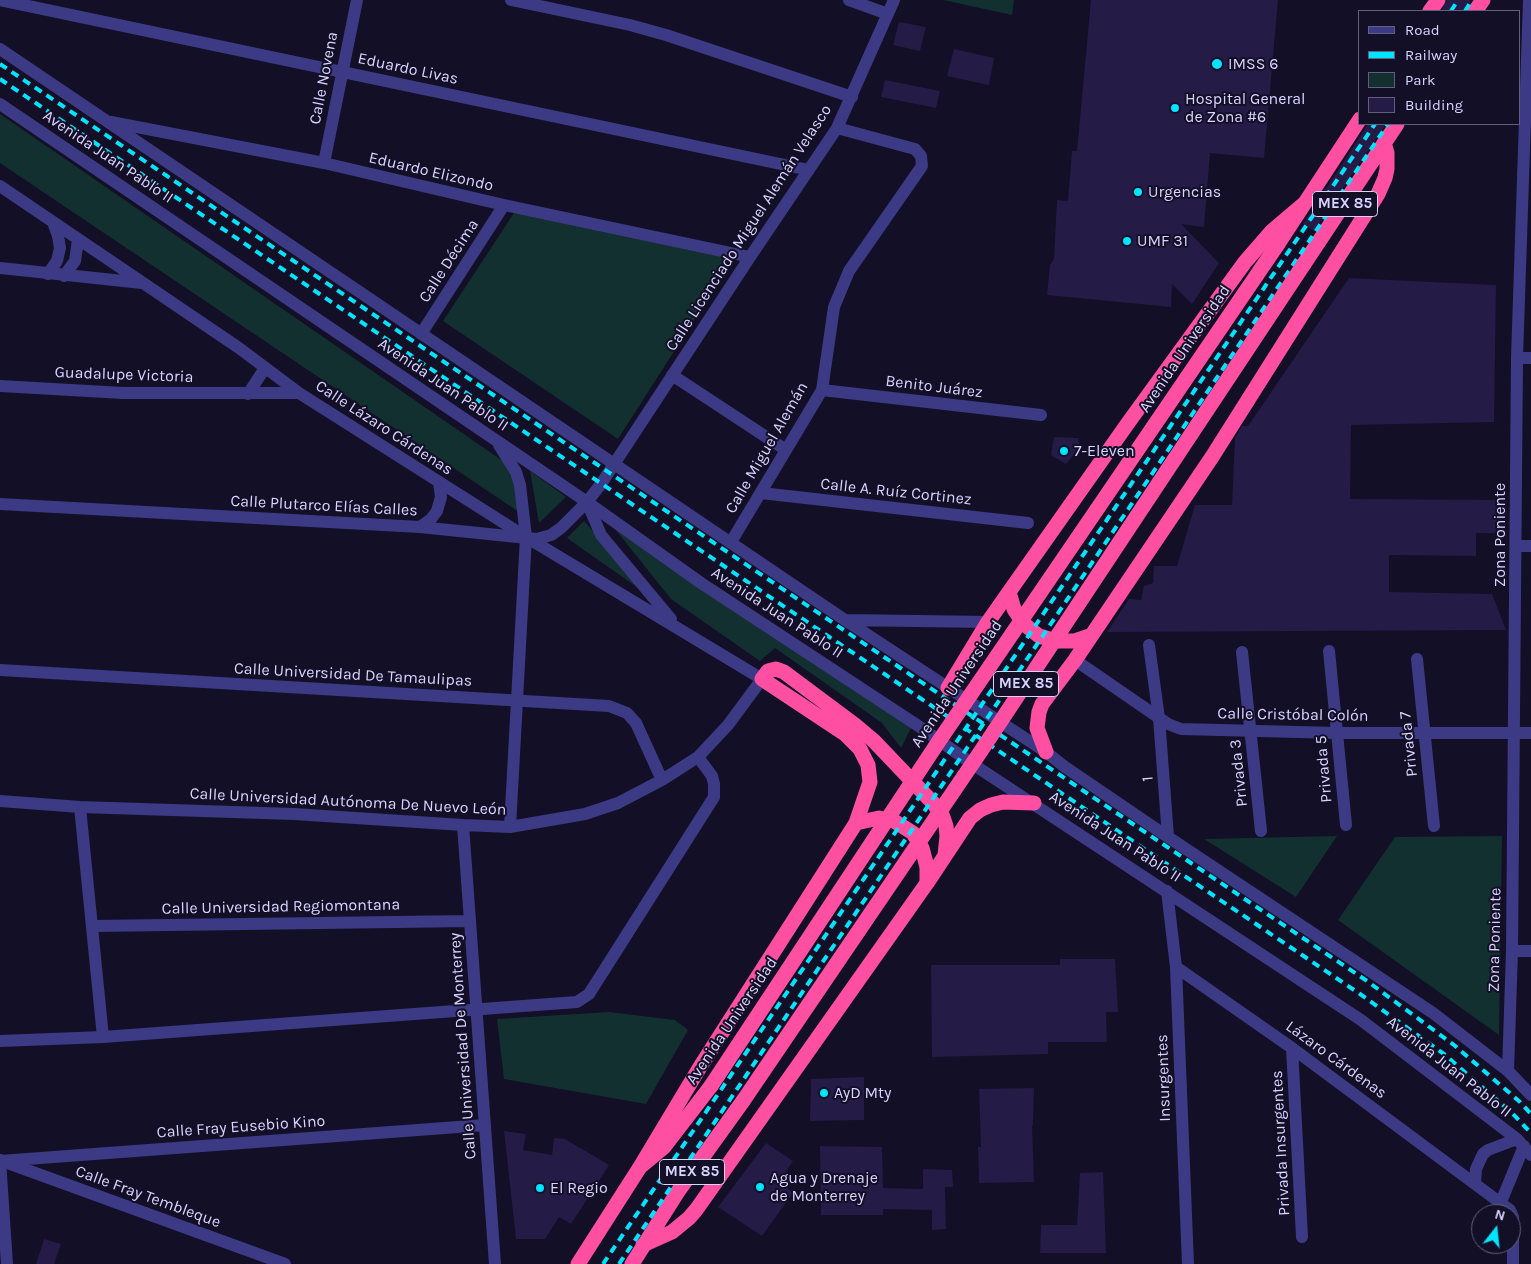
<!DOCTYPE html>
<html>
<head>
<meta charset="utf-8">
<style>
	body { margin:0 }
	#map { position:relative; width:1531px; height:1264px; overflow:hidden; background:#130f26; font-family:Karla,sans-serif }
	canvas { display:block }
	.legend { position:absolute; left:1358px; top:10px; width:162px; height:115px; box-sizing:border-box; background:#130f26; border:1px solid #625e7d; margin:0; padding:6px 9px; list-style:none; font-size:15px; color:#d9d4ff }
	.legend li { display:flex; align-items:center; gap:10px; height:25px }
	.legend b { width:25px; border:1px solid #625e7d }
	.north { position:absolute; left:1471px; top:1204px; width:50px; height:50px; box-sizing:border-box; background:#130f26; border:1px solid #625e7d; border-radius:50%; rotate:16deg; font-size:14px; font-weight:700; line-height:20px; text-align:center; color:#d9d4ff }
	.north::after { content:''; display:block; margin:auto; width:18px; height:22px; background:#00e5ff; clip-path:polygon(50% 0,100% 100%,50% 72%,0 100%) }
</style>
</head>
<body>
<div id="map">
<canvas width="1531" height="1264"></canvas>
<ul class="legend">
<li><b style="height:6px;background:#3d3a85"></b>Road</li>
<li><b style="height:6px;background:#00e5ff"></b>Railway</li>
<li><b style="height:14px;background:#12302f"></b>Park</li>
<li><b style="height:14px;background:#241b47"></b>Building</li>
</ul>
<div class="north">N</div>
</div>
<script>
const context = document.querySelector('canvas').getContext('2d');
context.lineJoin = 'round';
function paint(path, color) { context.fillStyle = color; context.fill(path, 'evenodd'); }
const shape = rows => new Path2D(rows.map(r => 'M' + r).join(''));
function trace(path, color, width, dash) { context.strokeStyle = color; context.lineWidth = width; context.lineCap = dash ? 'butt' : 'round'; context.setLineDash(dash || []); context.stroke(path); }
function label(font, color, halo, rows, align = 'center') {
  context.font = font + ' Karla,sans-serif'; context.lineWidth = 4; context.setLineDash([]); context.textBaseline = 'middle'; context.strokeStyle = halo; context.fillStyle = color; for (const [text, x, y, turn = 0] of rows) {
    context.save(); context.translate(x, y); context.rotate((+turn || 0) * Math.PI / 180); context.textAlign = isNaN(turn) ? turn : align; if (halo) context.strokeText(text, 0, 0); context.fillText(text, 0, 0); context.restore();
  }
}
paint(shape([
	[943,0,1014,0,1012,15],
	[0,114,513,468,519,512,0,163],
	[514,213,735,256,618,439,443,321],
	[530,471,566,497,539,523],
	[584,521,651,597,567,538],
	[615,529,913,724,901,748,882,723,775,648,760,661,671,599],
	[1337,836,1296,897,1204,839],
	[1502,836,1499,1035,1338,920,1395,837],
	[609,1012,675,1020,688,1030,646,1104,504,1079,497,1019]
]), '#12302f');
paint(shape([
	[1091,0,1278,0,1264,158,1210,153,1204,227,1181,224,1219,263,1192,304,1172,284,1171,307,1047,295,1050,265,1054,259,1057,200,1068,201,1072,151,1077,151],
	[1447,0,1471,0,1466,11,1441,11],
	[899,22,926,27,920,51,893,45],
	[954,49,994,58,989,85,947,76],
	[885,80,940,91,936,108,881,97],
	[1368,124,1386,124,1314,231,1303,224],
	[1349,278,1496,285,1494,422,1351,425,1350,499,1507,500,1506,533,1476,533,1476,556,1389,555,1389,592,1492,594,1506,630,1107,632,1129,599,1141,600,1144,586,1153,583,1154,566,1177,566,1195,505,1232,505,1235,438,1242,426,1248,426],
	[1054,437,1078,438,1080,447,1066,464,1051,455],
	[1060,959,1115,959,1118,1012,1106,1012,1107,1042,1048,1042,1048,1054,932,1057,931,965,1060,965],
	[864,1077,864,1120,810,1121,811,1079],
	[1034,1088,1033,1125,1032,1125,1034,1182,979,1183,978,1147,981,1147,979,1089],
	[504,1131,526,1134,523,1150,552,1155,554,1138,565,1139,609,1165,571,1224,559,1217,545,1239,516,1239],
	[766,1143,793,1161,780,1181,793,1193,762,1236,718,1207],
	[820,1146,882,1147,883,1188,923,1189,923,1169,952,1170,953,1187,945,1187,946,1229,932,1230,932,1210,883,1209,883,1215,821,1215],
	[1103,1172,1106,1253,1040,1253,1041,1225,1077,1225,1080,1173],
	[44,1239,61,1244,54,1264,36,1264]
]), '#241b47');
trace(shape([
	[0,0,809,170],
	[511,0,630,25,666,35,852,97],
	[849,0,888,14],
	[0,49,845,620,1046,752,1065,767,1168,837,1433,1013,1508,1071,1531,1095],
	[0,104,587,502,701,583,923,729,971,763,1361,1020,1517,1139,1531,1155],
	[111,122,324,163,504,205,750,257],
	[324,163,357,0],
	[0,186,239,348,299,393,526,537,762,679,728,725,698,757,662,780,618,803,585,814,510,827,463,825,294,814,80,807,0,801],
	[0,268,142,283],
	[48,274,57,261,60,248,58,236,53,222],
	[64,276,75,261,78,239],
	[421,334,504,205],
	[1517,358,1531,358],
	[672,375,786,450],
	[0,386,123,393,299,393],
	[822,390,1041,415],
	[248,394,265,368],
	[499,445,516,472,520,485,526,537,510,827],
	[761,493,1028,523],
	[587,502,601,535,671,619],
	[0,504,420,527,537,539,551,535,561,528,587,502,601,484,750,257,837,128,894,0],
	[420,527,431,519,437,511,441,497,439,483],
	[731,542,822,390,834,307,849,271,922,166,921,156,915,149,837,128],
	[1516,546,1531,546],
	[846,620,988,622],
	[1149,645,1159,718,1168,837],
	[1329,651,1346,825],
	[1242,652,1261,831],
	[1417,659,1434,826],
	[1075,660,1168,724,1181,729,1337,733,1531,733],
	[0,670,609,706,627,713,636,723,662,780],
	[80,807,103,1037],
	[463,825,495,1264],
	[1167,891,1176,967,1188,1264],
	[93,926,470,921],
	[1512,951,1531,951],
	[1176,967,1292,1048,1510,1210,1513,1217,1513,1264],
	[0,1041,103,1037,577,1002,589,994,714,797,714,784,712,776,698,757],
	[1292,1048,1302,1237],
	[1508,1071,1512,951,1517,358,1529,0],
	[0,1160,7,1264],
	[0,1161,485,1125],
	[5,1162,285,1264],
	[1475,1182,1476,1169,1483,1154,1488,1150,1517,1139],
	[1501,1202,1524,1146]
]), '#3d3a85', 12);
trace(shape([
	[1430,11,1438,0],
	[1475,11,1483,0],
	[1278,244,1360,119],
	[1304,264,1397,124],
	[1009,592,1014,609,1024,624,1039,636,1056,641,1074,641,1092,635],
	[948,688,988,622,1009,592,1128,423,1245,262,1272,231,1305,203],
	[1046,752,1037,728,1039,712,1042,704,1075,660,1212,457,1378,194,1385,178,1387,169,1387,153,1384,143],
	[856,823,879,818,894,821,913,833,922,848,927,867,927,883],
	[640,1167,700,1067,856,823,870,782,868,765,860,749,845,734,762,679,768,671,776,669,784,672,855,725,874,741,934,804,943,817,946,826,947,836,945,855],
	[643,1245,672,1232,689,1218,696,1210,927,883,970,818,980,810,991,805,1003,802,1034,803],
	[578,1264,640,1167,664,1147,711,1086],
	[632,1264,679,1190,743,1101]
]), '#ff4fa3', 15);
trace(shape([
	[1451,11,1458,0],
	[1465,11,1472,0],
	[0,64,1367,981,1454,1045,1520,1102,1531,1114],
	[0,79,1360,994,1444,1054,1512,1113,1531,1133],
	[603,1264,1375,124],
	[619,1264,1388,124]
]), '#00e5ff', 4, [8, 6]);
trace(shape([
	[711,1086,939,741,1278,244],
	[743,1101,981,751,1304,264]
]), '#ff4fa3', 15);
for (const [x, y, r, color] of [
	[1217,64,6,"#00e5ff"],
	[1175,108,5,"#00e5ff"],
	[1138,192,5,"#00e5ff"],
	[1127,241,5,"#00e5ff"],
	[1064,451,5,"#00e5ff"],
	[824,1093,5,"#00e5ff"],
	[760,1187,5,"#00e5ff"],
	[540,1188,5,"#00e5ff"]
]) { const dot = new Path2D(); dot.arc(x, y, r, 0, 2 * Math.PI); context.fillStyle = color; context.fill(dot); trace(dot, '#130f26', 2); }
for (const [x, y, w] of [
	[1345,204,65],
	[1026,684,65],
	[692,1172,65]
]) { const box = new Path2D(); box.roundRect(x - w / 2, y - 12.5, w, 25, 4); context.fillStyle = '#130f26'; context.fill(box); trace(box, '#d9d4ff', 1); }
label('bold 15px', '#d9d4ff', null, [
	["MEX 85",1345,204],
	["MEX 85",1026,684],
	["MEX 85",692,1172]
]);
label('16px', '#d9d4ff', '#130f26', [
	["IMSS 6",1228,64],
	["Hospital General",1185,99],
	["de Zona #6",1185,117],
	["Urgencias",1148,192],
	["UMF 31",1137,241],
	["7-Eleven",1074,451],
	["AyD Mty",834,1093],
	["Agua y Drenaje",770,1178],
	["de Monterrey",770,1196],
	["El Regio",550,1188]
], 'left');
label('16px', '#d9d4ff', '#130f26', [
	["Eduardo Livas",408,69,12],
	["Calle Novena",324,78,-79],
	["Avenida Juan Pablo II",108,157,34],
	["Eduardo Elizondo",431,172,13],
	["Calle Licenciado Miguel Alemán Velasco",749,228,-57],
	["Calle Décima",449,261,-57],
	["Avenida Universidad",1185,349,-56],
	["Guadalupe Victoria",124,375,2],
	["Avenida Juan Pablo II",443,385,34],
	["Benito Juárez",934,387,7],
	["Calle Lázaro Cárdenas",384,428,33],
	["Calle Miguel Alemán",767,448,-60],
	["Calle A. Ruíz Cortinez",896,492,6],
	["Calle Plutarco Elías Calles",324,506,3],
	["Zona Poniente",1500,535,-90],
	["Avenida Juan Pablo II",777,613,33],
	["Calle Universidad De Tamaulipas",353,675,3],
	["Avenida Universidad",957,684,-56],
	["Calle Cristóbal Colón",1293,715,1],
	["Privada 7",1409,744,-96],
	["Privada 5",1324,769,-95],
	["Privada 3",1239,773,-96],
	["1",1148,779,-94],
	["Calle Universidad Autónoma De Nuevo León",348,802,3],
	["Avenida Juan Pablo II",1115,837,33],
	["Calle Universidad Regiomontana",281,907,-1],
	["Zona Poniente",1495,940,-89],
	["Avenida Universidad",732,1021,-56],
	["Calle Universidad De Monterrey",463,1046,-94],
	["Lázaro Cárdenas",1336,1060,36],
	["Avenida Juan Pablo II",1449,1067,38],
	["Insurgentes",1164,1078,-92],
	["Calle Fray Eusebio Kino",241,1127,-4],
	["Privada Insurgentes",1281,1143,-93],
	["Calle Fray Tembleque",148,1197,20]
]);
</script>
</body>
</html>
